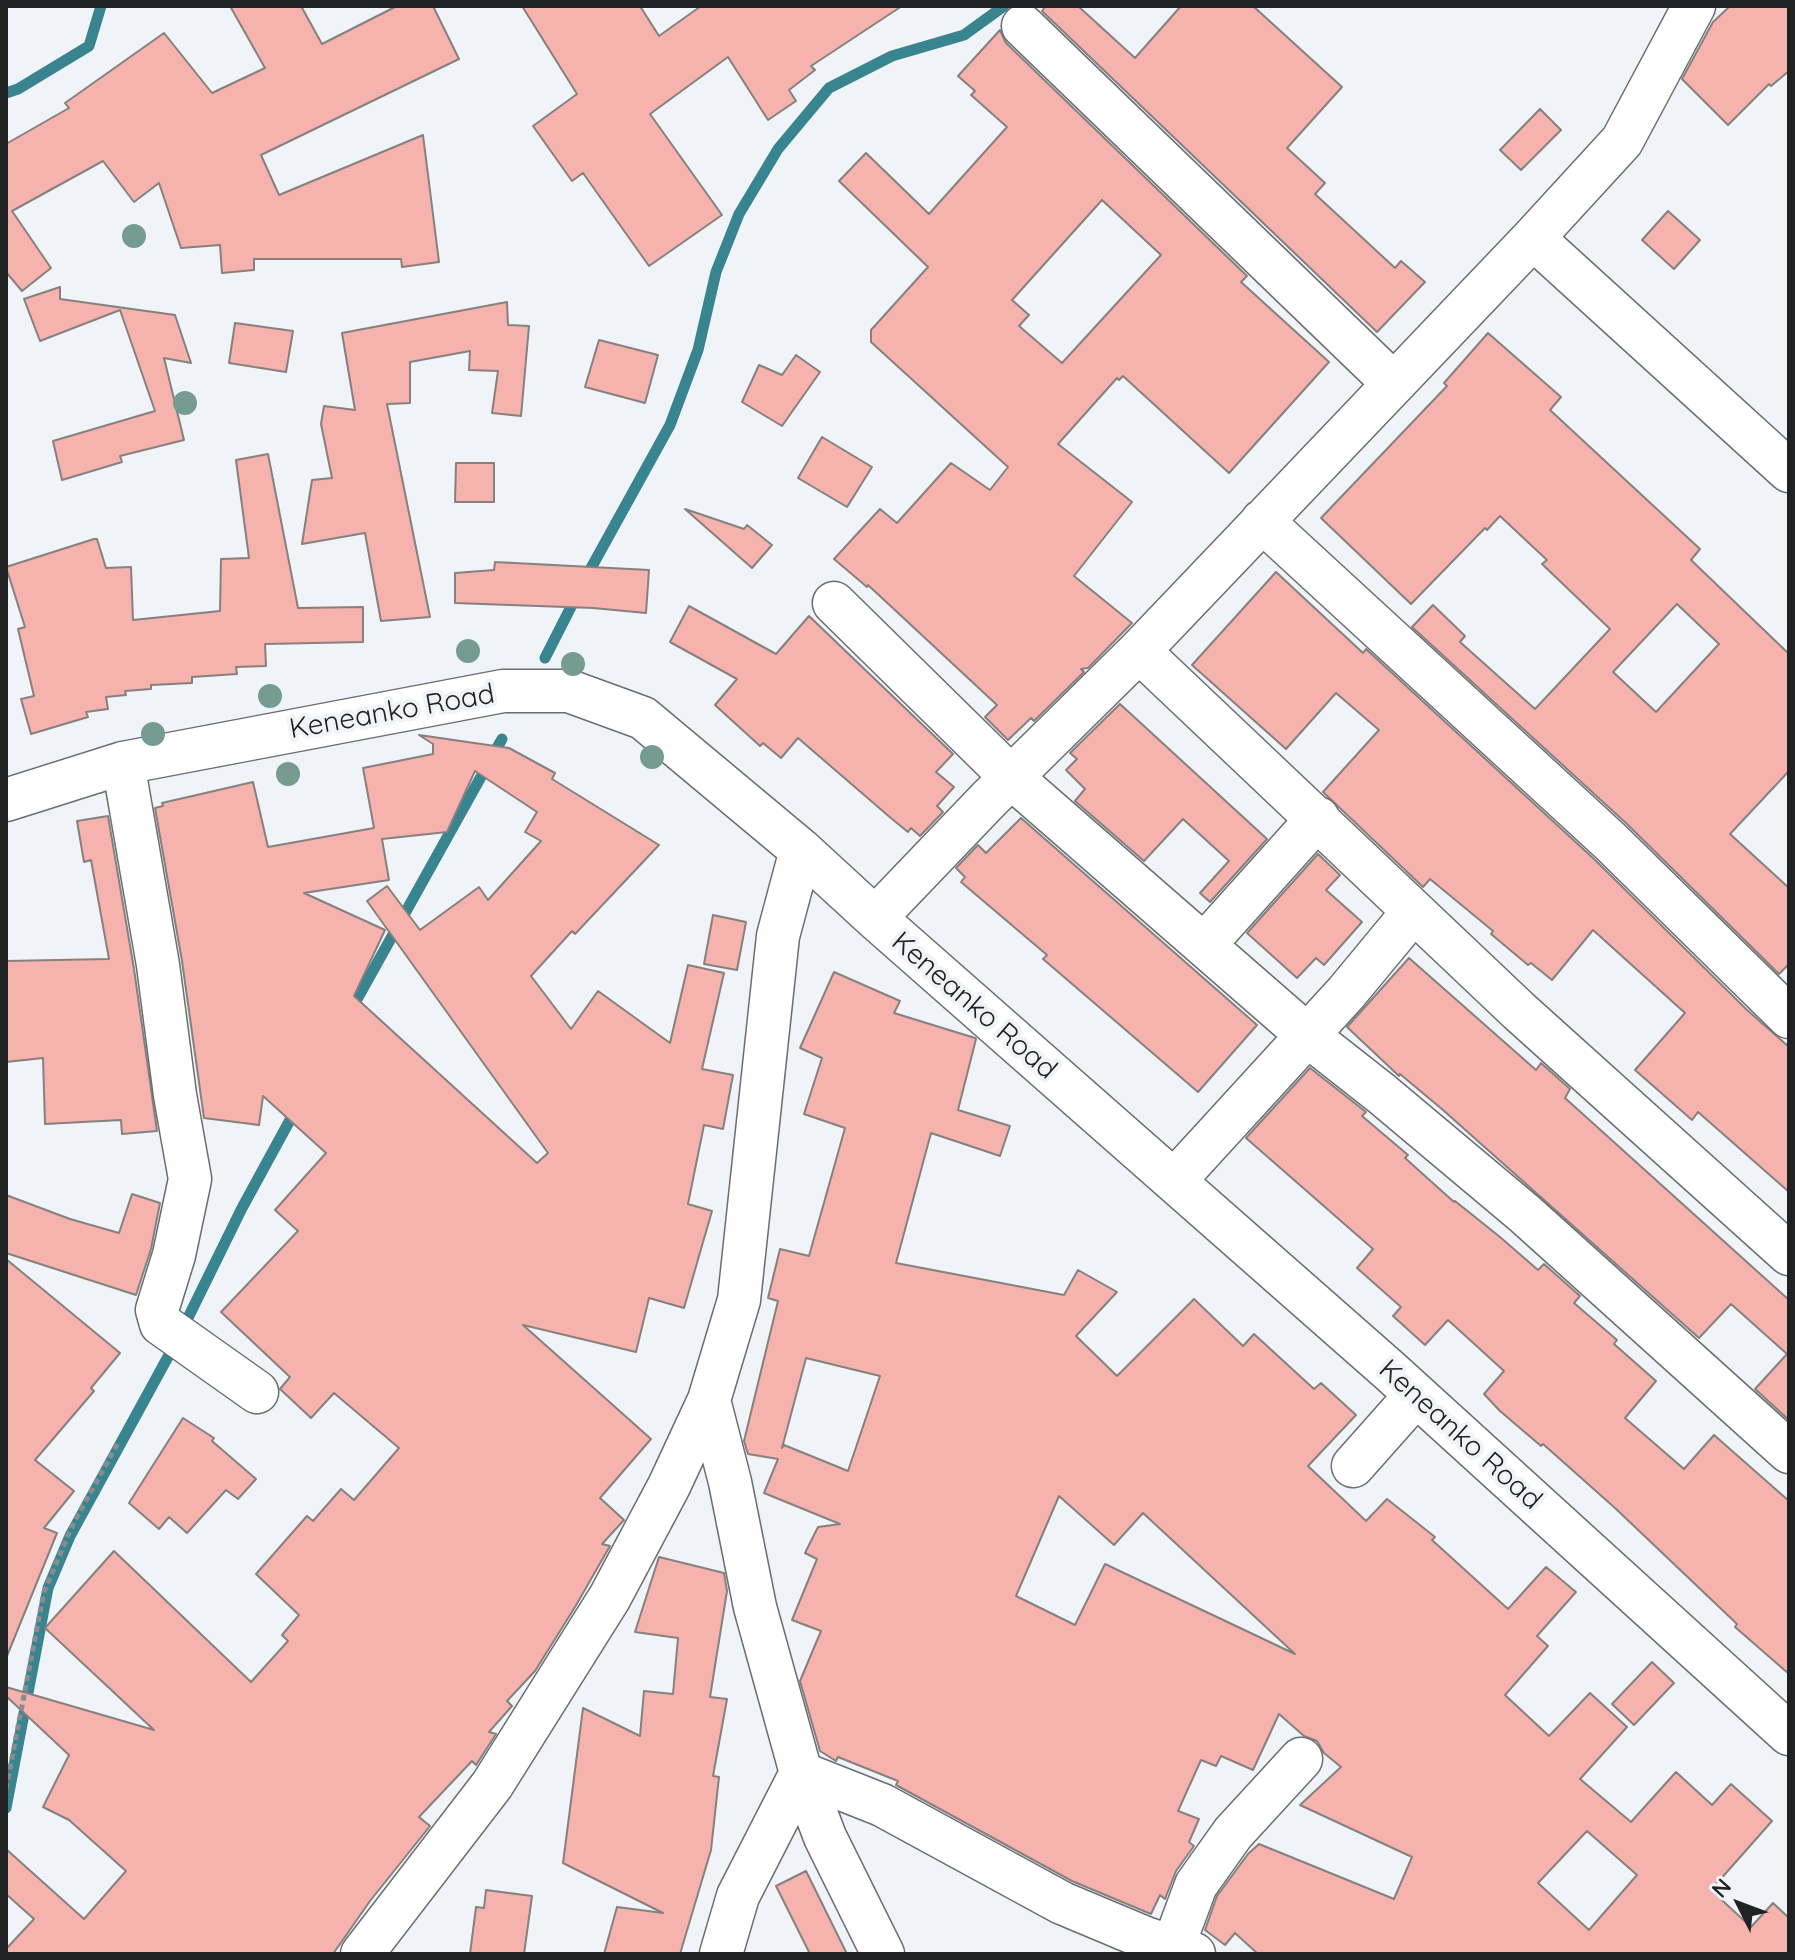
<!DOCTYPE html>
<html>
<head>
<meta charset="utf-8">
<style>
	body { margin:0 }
	#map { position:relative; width:1795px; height:1960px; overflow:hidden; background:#f0f3f8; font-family:Quicksand,sans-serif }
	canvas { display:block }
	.frame { position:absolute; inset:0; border:8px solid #202123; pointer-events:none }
	.north { position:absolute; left:1699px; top:1864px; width:80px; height:80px; -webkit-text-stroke:6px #f0f3f8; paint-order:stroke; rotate:312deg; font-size:22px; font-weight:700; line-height:32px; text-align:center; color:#202123 }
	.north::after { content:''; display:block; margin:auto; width:28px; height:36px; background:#202123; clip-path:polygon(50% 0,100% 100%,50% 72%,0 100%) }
</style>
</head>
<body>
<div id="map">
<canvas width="1795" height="1960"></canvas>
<div class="frame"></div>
<div class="north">N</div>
</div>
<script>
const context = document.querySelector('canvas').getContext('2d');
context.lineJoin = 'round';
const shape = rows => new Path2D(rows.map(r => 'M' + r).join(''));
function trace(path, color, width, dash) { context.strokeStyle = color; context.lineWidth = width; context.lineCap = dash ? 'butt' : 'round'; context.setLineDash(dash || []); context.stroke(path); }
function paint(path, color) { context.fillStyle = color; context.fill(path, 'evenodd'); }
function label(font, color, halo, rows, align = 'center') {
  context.font = font + ' Quicksand,sans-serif'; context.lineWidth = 8; context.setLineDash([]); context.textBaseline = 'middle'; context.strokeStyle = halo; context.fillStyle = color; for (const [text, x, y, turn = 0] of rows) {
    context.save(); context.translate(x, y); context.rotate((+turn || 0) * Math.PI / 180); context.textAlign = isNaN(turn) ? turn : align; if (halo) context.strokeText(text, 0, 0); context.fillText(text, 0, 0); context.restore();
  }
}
trace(shape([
	[6,93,18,89,89,46,101,6],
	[585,579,670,425,698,350,716,272,739,214,778,149,829,88,892,56,964,35,1004,6],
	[545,658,577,595],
	[351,1010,502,739],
	[183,1328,242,1208,296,1109],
	[6,1808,48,1588,70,1536,175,1344]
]), '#38848f', 11);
const building = shape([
	[230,6,301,6,322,44,397,6,433,6,459,59,261,155,279,195,423,135,439,262,402,267,401,259,254,259,254,270,222,273,220,245,181,248,159,183,134,202,103,161,12,211,51,268,22,291,6,272,6,144,69,108,65,103,164,33,212,93,265,68,230,6],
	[522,6,640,6,659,36,701,6,902,6,811,66,815,70,789,90,796,101,768,120,728,57,650,114,722,215,649,266,583,173,572,181,533,126,577,94,522,6],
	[1046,6,1078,6,1135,58,1181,6,1253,6,1342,87,1287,148,1325,183,1315,194,1395,268,1401,261,1425,282,1377,332,1042,11,1046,6],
	[1730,6,1789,6,1789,71,1771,86,1769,84,1728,125,1682,79,1713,22,1730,6],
	[1000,30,1006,43,1247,276,1241,282,1329,362,1229,473,1123,376,1119,380,1117,378,1058,444,1132,502,1074,576,1132,623,1088,668,1081,669,1084,672,1034,721,1031,718,1008,740,985,717,997,705,868,585,867,587,834,559,880,509,897,523,951,463,990,490,1008,467,871,342,871,330,928,267,839,181,866,153,929,214,1007,127,971,95,975,91,958,76,1000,30],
	[1102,200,1161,255,1062,363,1019,326,1029,315,1012,300,1102,200],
	[1540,109,1561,130,1521,170,1500,150,1540,109],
	[1668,211,1700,240,1674,269,1642,240,1668,211],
	[60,287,60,299,175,315,191,363,164,358,184,440,120,456,122,462,62,480,53,441,155,411,120,310,40,341,24,299,60,287],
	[507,302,508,325,529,326,521,416,492,413,498,371,469,370,470,351,410,362,410,403,387,404,430,617,381,621,365,533,302,544,312,480,332,478,321,424,324,406,355,410,342,333,507,302],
	[235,323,293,331,286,372,229,363,235,323],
	[1488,333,1561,397,1550,410,1700,549,1691,560,1789,654,1789,771,1730,834,1789,888,1789,964,1779,974,1627,824,1412,627,1433,605,1465,636,1460,642,1535,709,1610,629,1542,564,1547,560,1500,516,1487,530,1485,528,1411,604,1321,518,1447,386,1444,383,1488,333],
	[1677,604,1719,644,1656,712,1613,672,1677,604],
	[599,340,658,355,645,403,585,387,599,340],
	[796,355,820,372,782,426,742,402,759,365,782,375,796,355],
	[822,437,872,467,847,507,798,478,822,437],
	[268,454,298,608,363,607,363,642,265,644,266,666,236,667,237,674,192,677,192,683,151,685,151,689,125,691,126,695,106,697,108,709,86,712,88,717,31,734,21,699,34,696,18,629,25,627,6,567,94,539,97,539,106,568,131,567,133,620,220,611,221,559,249,558,236,460,268,454],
	[456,463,494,463,494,502,455,502,456,463],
	[685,509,744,529,747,525,772,545,752,568,685,509],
	[495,562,649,570,646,613,593,608,455,603,455,573,494,570,495,562],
	[1276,572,1363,653,1366,649,1594,859,1746,1009,1789,1047,1789,1192,1698,1112,1692,1120,1635,1070,1685,1013,1593,930,1552,980,1531,963,1528,965,1491,934,1493,931,1430,879,1423,887,1323,792,1379,730,1336,693,1286,749,1192,665,1276,572],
	[689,606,776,654,809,616,953,754,936,772,954,787,937,806,943,812,920,836,911,828,908,832,892,819,798,738,781,758,763,743,760,746,715,705,737,679,670,642,689,606],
	[1120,704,1267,839,1210,902,1200,893,1229,861,1183,819,1144,861,1075,801,1085,789,1066,770,1077,759,1070,753,1120,704],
	[419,735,509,748,555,773,552,779,659,845,575,934,572,931,531,976,571,1029,598,991,670,1043,688,965,724,973,702,1069,733,1075,723,1129,704,1125,688,1204,712,1211,684,1308,649,1298,636,1352,523,1325,651,1439,600,1498,624,1520,602,1544,610,1546,575,1607,535,1671,507,1701,512,1706,489,1732,496,1734,476,1765,472,1761,419,1817,430,1826,370,1901,333,1954,6,1954,6,1949,34,1919,6,1894,6,1849,84,1919,126,1871,69,1820,43,1807,69,1755,6,1696,6,1687,154,1730,45,1628,114,1551,251,1682,288,1641,282,1635,299,1615,256,1574,307,1516,313,1521,341,1489,354,1500,399,1448,334,1393,311,1418,280,1389,290,1377,221,1312,298,1231,275,1210,326,1153,263,1096,259,1125,204,1118,182,961,155,808,163,806,162,803,253,782,268,847,374,828,363,768,433,754,433,744,419,735],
	[475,771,537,812,525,832,541,841,488,900,479,887,420,930,387,886,367,901,548,1153,537,1163,354,996,385,930,304,893,389,880,382,839,447,832,475,771],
	[108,816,134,969,157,1131,122,1134,121,1120,45,1124,43,1058,6,1062,6,961,109,959,91,860,84,862,77,821,108,816],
	[1021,818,1257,1025,1198,1092,1043,959,1047,955,961,882,965,877,956,868,978,845,986,853,1021,818],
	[1318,854,1340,875,1326,890,1362,922,1324,965,1316,958,1297,978,1247,933,1318,854],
	[713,915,746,922,737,970,704,964,713,915],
	[1409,958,1536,1070,1541,1063,1570,1089,1565,1098,1789,1300,1789,1420,1755,1389,1787,1354,1731,1304,1699,1338,1443,1110,1400,1074,1399,1076,1347,1027,1409,958],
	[834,972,900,1001,894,1013,975,1038,976,1039,958,1110,1010,1126,1000,1156,931,1133,896,1263,1064,1295,1078,1270,1117,1292,1076,1336,1117,1376,1194,1299,1243,1346,1254,1334,1314,1389,1321,1383,1356,1415,1308,1466,1366,1521,1387,1499,1435,1537,1432,1540,1508,1609,1546,1567,1576,1592,1537,1636,1548,1646,1505,1695,1549,1736,1590,1693,1627,1727,1580,1779,1631,1822,1676,1772,1712,1805,1731,1784,1772,1821,1711,1890,1751,1927,1773,1903,1789,1918,1789,1954,1258,1954,1235,1933,1225,1945,1205,1930,1217,1896,1248,1854,1259,1844,1394,1899,1412,1857,1300,1805,1341,1767,1324,1753,1317,1741,1304,1736,1279,1714,1253,1770,1221,1756,1216,1766,1201,1760,1178,1811,1199,1819,1189,1842,1194,1846,1176,1871,1165,1899,1160,1895,1151,1914,1072,1881,896,1785,898,1781,838,1757,836,1761,820,1751,800,1681,821,1631,792,1620,817,1559,805,1553,818,1527,840,1524,764,1493,778,1459,748,1454,744,1441,778,1301,768,1298,780,1249,809,1256,845,1128,804,1114,822,1058,800,1048,834,972],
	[806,1358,880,1376,848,1471,784,1445,782,1448,806,1358],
	[1059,1496,1114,1545,1143,1513,1295,1654,1105,1564,1075,1625,1016,1596,1059,1496],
	[1587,1831,1637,1875,1589,1930,1538,1883,1587,1831],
	[1310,1068,1366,1112,1362,1116,1408,1155,1405,1158,1454,1202,1455,1201,1500,1237,1538,1270,1544,1264,1580,1296,1574,1303,1617,1340,1614,1344,1656,1381,1625,1418,1684,1469,1714,1435,1789,1501,1789,1674,1735,1627,1737,1624,1615,1508,1543,1444,1541,1446,1500,1411,1484,1394,1504,1371,1448,1320,1425,1345,1393,1316,1401,1307,1357,1268,1373,1249,1246,1138,1310,1068],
	[132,1194,160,1203,151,1249,136,1295,6,1253,6,1195,70,1219,119,1233,132,1194],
	[6,1259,120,1353,91,1388,94,1391,35,1460,74,1491,44,1528,57,1533,7,1656,6,1259],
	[183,1418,214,1438,212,1441,256,1479,238,1499,226,1490,187,1533,169,1517,159,1529,129,1503,183,1418],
	[659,1557,724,1573,727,1591,710,1697,727,1699,713,1776,719,1777,711,1850,680,1954,604,1954,617,1907,663,1913,563,1863,583,1708,640,1736,644,1691,673,1694,678,1638,635,1632,659,1557],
	[1652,1662,1674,1683,1634,1725,1612,1704,1652,1662],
	[806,1871,847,1954,810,1954,776,1886,806,1871],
	[486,1890,532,1896,524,1954,470,1954,476,1907,484,1908,486,1890]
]);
paint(building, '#f6b3ae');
trace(building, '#86807f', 2);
const minor = shape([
	[1023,26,1394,384],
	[1533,238,1789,471],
	[1262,521,1611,842,1789,1017],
	[834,603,1011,777,1307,1035,1382,1094,1525,1214,1789,1452],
	[1139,651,1519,1011,1789,1254],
	[123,763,158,965,175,1095,190,1179,174,1255,157,1310,161,1324,257,1392],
	[6,800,123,763,503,691,569,691,643,718,801,850,875,918,1390,1371,1789,1734],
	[875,918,989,799,1139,651,1533,238,1622,141,1694,6],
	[1204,945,1318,818],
	[1174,1181,1346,993,1413,912],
	[709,1400,730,1482,755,1607,801,1773,825,1837,883,1954],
	[1353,1466,1416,1395],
	[1173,1947,1196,1885,1233,1833,1301,1759],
	[362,1954,492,1785,610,1597,669,1486,709,1400,739,1300,778,936,801,850],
	[721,1954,738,1896,801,1773,882,1805,1062,1903,1148,1939,1194,1954]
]);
trace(minor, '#6a6d71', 45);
trace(shape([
	[6,1789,44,1592,73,1524,118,1443]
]), '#8a8c8f', 5, [6, 4]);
trace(minor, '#fff', 42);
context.fillStyle = '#769c91';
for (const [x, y] of [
	[134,236],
	[185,403],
	[468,651],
	[573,664],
	[270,696],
	[153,734],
	[652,757],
	[288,774]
]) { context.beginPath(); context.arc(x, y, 12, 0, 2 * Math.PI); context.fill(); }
label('28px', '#202123', '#f0f3f8', [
	["Keneanko Road",392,712,-10],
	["Keneanko Road",974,1006,41],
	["Keneanko Road",1460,1435,42]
]);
</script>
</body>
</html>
